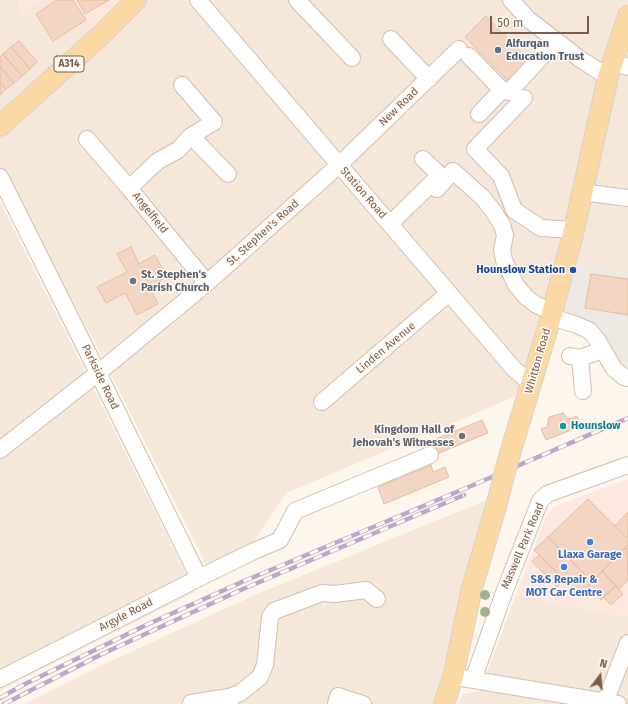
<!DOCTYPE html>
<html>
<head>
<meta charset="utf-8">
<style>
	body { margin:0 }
	#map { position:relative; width:628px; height:704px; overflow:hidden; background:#fdf6ec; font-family:"Fira Sans",sans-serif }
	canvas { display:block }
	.north { position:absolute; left:580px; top:656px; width:40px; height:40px; -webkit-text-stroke:3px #fffaf3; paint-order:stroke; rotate:16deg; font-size:11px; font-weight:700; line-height:16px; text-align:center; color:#7a5c4d }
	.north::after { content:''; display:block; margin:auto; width:14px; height:18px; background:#7a5c4d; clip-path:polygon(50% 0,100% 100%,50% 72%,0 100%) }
	.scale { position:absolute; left:490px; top:16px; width:99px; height:18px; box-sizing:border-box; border:2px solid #7a5c4d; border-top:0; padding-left:5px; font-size:12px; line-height:14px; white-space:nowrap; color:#7a5c4d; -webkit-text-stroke:3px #fffaf3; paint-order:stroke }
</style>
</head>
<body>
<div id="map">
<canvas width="628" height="704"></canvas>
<div class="north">N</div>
<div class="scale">50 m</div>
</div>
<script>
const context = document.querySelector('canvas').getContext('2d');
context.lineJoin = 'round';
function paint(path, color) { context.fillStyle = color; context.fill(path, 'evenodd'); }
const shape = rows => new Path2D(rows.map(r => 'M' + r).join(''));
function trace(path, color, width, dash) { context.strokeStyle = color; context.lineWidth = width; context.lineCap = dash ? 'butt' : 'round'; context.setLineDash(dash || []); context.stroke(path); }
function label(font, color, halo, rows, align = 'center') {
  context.font = font + ' "Fira Sans",sans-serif'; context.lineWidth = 3; context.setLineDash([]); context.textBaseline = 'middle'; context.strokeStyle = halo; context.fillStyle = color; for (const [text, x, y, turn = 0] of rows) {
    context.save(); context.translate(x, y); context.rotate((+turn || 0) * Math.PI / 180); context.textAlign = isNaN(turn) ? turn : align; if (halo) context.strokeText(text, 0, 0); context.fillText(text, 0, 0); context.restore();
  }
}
paint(shape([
	[0,0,18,0,20,14,42,0,75,0,100,36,123,0,628,0,628,272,565,262,537,365,514,397,286,493,250,548,208,568,93,339,0,174],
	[0,202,195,592,20,680,0,691],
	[487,500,434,704,24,704,100,666,257,594],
	[516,595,628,617,628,704,458,704,463,694,480,691]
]), '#f5e8da');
paint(shape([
	[18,0,42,0,20,14],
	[75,0,123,0,100,36],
	[628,479,628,617,516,595,545,518,555,506]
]), '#fde8e0');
paint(shape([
	[565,262,628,272,628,378,598,341,551,317]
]), '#efe9e4');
const building = shape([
	[57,0,73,0,86,20,53,41,36,14,57,0],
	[77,0,109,0,85,14,77,0],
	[486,16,531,63,510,83,465,37,486,16],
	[19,41,37,62,30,69,11,47,19,41],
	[11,47,30,69,22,76,3,54,11,47],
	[3,54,22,76,14,83,0,67,0,57,3,54],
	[0,67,14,83,6,89,0,82,0,67],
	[0,82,6,89,0,95,0,82],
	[131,247,139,264,155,255,167,277,149,286,158,304,137,315,125,293,106,303,97,287,127,272,117,254,131,247],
	[591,274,628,279,628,315,585,308,591,274],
	[563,413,568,419,577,416,581,426,546,440,541,429,547,427,549,417,563,413],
	[482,420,488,433,437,454,434,448,439,446,436,439,482,420],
	[431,465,433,472,445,467,449,477,384,504,378,487,431,465],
	[588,499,628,539,628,545,592,582,548,537,588,499],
	[627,513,628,514,628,539,615,526,627,513],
	[548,537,592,582,579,594,534,550,548,537],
	[627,546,628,580,619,589,602,571,627,546],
	[539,555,564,580,557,587,532,561,539,555],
	[602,571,616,586,601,600,587,586,602,571],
	[616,586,623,594,611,605,603,597,616,586]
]);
paint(building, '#f3d5c3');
trace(building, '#e6bba3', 1);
const minor = shape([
	[198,0,514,369,532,384],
	[297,0,352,58],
	[511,0,528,19,580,59,608,77],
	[391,39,429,79],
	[469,56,502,90],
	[613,62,628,67],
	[182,85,214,122,191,136,178,150,158,161,129,188,207,283],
	[524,98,475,149,501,176,514,210,541,228,574,230],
	[479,114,502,90,509,92,556,41],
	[191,136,228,174],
	[87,139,129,188],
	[0,177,102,381,199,578],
	[437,189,453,171,483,198,494,212,502,225,505,235,502,250,504,260,516,285,526,297,535,304,552,312],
	[582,192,628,198],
	[390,224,440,175,423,159],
	[551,317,577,325,590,331,598,341,614,369,624,377,628,378],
	[570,356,580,358,594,353,601,349],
	[580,358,583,391],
	[322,402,449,293],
	[0,450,98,373,207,283,339,165,459,49],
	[462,678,618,704],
	[0,679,199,578,252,552,280,540,295,511,430,455],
	[473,680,505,590,540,501,547,494,628,465],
	[229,697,240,693,260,677,265,665,270,617,274,611,322,593,335,594,366,590,377,599],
	[605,702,628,643],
	[191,703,229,697,230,704],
	[336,704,338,696,363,704]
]);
const major = shape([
	[0,126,100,36,136,0],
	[509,457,551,317,574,230,608,77,628,16],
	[444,704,453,677,472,588,495,510]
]);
trace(minor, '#d1beb0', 18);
trace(major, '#dad1cd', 22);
trace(minor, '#fff', 16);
trace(major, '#fbd9a5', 20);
const rail = shape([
	[0,698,23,685,144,626,242,582,471,486,628,418],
	[4,704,102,654,243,589,464,495]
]);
trace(rail, '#b9a8c9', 4.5);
trace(rail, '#fffaf3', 3, [9]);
const majorBridge = shape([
	[495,510,509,457]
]);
trace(majorBridge, '#dad1cd', 22, []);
trace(majorBridge, '#fbd9a5', 20);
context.fillStyle = '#a0b28e';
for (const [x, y] of [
	[485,595],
	[485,612]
]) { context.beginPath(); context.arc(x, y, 5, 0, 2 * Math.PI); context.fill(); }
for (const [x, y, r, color] of [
	[498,50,4,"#5c6f8a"],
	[573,270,4,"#1a4fb4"],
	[133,281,4,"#6b7280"],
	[563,426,4,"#0f9aa8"],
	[462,436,4,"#6b7280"],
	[590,542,4,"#3f7fe0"],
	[564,567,4,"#3f7fe0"]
]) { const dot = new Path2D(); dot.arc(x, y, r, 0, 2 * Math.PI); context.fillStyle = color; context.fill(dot); trace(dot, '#fffaf3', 1.5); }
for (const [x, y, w] of [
	[69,64,30]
]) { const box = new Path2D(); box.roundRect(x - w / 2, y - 8, w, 16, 3); context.fillStyle = '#fffaf3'; context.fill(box); trace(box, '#7a5c4d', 1); }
label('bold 10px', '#7a5c4d', null, [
	["A314",69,64]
]);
label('bold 11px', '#4e5e75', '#fffaf3', [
	["Alfurqan",506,44],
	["Education Trust",506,57]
], 'left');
label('11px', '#7a5c4d', '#fffaf3', [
	["New Road",399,107,-44],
	["Station Road",363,193,49],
	["Angelfield",150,213,51],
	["St. Stephen's Road",263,233,-42],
	["Linden Avenue",386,348,-40],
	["Whitton Road",538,361,-74],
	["Parkside Road",100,377,64],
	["Maswell Park Road",523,546,-67],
	["Argyle Road",126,615,-27]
]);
label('bold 11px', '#164399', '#fffaf3', [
	["Hounslow Station",565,270]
], 'right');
label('bold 11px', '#5b616d', '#fffaf3', [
	["St. Stephen's",141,275],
	["Parish Church",141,288],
	["Kingdom Hall of",454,430,"right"],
	["Jehovah's Witnesses",454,443,"right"]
], 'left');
label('bold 11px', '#0d838f', '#fffaf3', [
	["Hounslow",571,426]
], 'left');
label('bold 11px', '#366cbe', '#fffaf3', [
	["Llaxa Garage",590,555],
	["S&S Repair &",564,580],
	["MOT Car Centre",564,593]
]);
</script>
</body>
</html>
